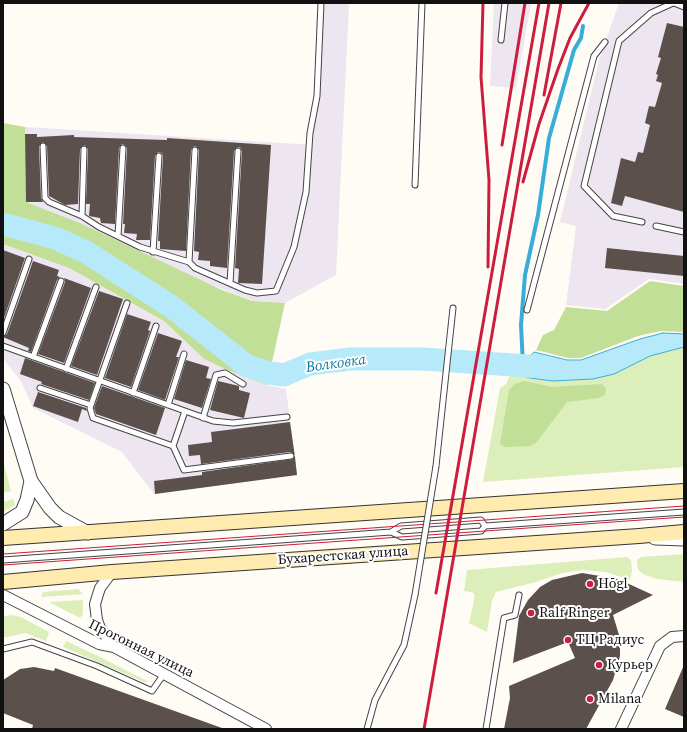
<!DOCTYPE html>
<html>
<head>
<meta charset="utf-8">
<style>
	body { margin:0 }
	#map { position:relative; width:687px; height:732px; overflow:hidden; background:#fffcf5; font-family:"Source Serif 4",serif }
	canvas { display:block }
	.frame { position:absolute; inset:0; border:4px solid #111; pointer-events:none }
</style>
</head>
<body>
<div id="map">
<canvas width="687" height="732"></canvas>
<div class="frame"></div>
</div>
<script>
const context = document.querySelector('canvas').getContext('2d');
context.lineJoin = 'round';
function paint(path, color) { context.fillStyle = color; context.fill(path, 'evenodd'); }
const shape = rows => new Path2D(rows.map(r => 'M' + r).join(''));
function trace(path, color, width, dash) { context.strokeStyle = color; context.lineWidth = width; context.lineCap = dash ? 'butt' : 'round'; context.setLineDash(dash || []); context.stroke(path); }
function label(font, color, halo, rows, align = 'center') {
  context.font = font + ' "Source Serif 4",serif'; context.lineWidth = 4; context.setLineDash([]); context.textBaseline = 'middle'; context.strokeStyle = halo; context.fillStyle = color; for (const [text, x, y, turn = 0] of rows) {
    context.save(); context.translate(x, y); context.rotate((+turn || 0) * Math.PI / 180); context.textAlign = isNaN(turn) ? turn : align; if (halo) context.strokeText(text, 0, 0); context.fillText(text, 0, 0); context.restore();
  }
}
paint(shape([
	[317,3,349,3,336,275,285,303,252,301,192,277,80,223,26,202,25,127,313,145],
	[494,3,531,3,516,88,490,86],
	[619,3,684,3,684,284,649,279,605,309,566,305,576,226,560,222,599,60],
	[3,244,69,268,164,321,204,359,225,369,267,385,286,389,297,475,154,494,122,452,33,408,21,381,3,359]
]), '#ede5ef');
paint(shape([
	[684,347,684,467,483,482,500,388,506,384,511,372,530,378,553,381,593,379,614,374,650,356],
	[3,461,11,491,3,493],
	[13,499,15,505,3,512,3,502],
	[684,554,684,582,657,579,645,575,638,570,637,560,641,557],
	[627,557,631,560,632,571,630,580,606,572,583,570,562,573,536,582,496,592,492,601,487,632,469,623,474,600,474,593,464,591,467,570],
	[78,589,83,594,41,597,43,592],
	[83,600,83,614,80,618,49,602],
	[11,615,21,617,49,632,46,641,25,633,3,638,3,617],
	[66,641,100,657,149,682,144,682,63,647]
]), '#dceeba');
paint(shape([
	[3,123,25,127,26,202,80,223,222,290,252,301,285,303,267,385,225,369,204,359,164,321,69,268,3,244],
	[650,281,684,286,684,332,661,331,638,336,581,358,568,358,536,350,543,335,554,330,566,307,607,311],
	[524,381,551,387,602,384,606,389,605,395,599,398,567,402,536,443,530,446,505,447,500,444,509,390,515,384]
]), '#c2df98');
const water = shape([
	[663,333,684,334,684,347,650,356,614,374,593,379,553,381,530,378,511,372,513,361,527,359,534,352,567,360,581,360,640,339,663,333]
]);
paint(water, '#b6eafa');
trace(water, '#37add7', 1);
trace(shape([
	[523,365,521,325,525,275,538,215,549,138,574,50,581,38,583,26]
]), '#37add7', 4);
trace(shape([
	[3,224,55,238,86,252,172,307,247,366,270,373,284,375,310,364,350,359,423,359,543,367]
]), '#b6eafa', 23);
paint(shape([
	[667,23,684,27,684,212,625,196,622,206,611,203,621,158,635,162,638,152,643,153,650,125,645,123,649,106,655,107,662,83,656,81,658,75,656,74,661,58,658,57],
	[25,134,37,134,37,137,74,135,74,137,167,140,167,138,271,145,262,284,238,283,239,269,235,268,242,151,240,147,236,148,234,151,227,268,210,266,210,261,198,260,199,252,194,251,199,150,197,147,194,146,191,150,186,251,160,249,160,241,158,241,163,156,162,153,158,152,155,156,150,240,136,240,137,234,124,233,125,224,123,224,127,148,125,145,122,144,119,148,115,224,101,223,100,218,89,216,90,204,86,204,88,149,85,145,80,149,78,204,65,205,49,196,47,146,43,142,39,146,41,198,43,202,26,202],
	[607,248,684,256,684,276,605,268],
	[3,250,25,258,3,321],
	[33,261,59,270,57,276,60,277,57,280,31,352,28,351,29,348,3,337,7,334],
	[64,278,91,288,64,363,38,354,65,282],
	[99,291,123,299,97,375,71,366],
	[127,314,151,322,148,330,150,331,131,387,105,378],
	[158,333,182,341,176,357,179,357,165,400,138,390],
	[25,358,95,383,89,400,41,384,42,382,20,374],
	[186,360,209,367,206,378,211,379,202,408,174,399],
	[218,381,239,386,239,390,250,393,244,418,210,410],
	[102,386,165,408,156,435,96,414,94,408],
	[38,392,86,408,87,411,82,409,78,422,33,406],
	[290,422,295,457,297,475,155,494,154,481,202,475,202,472,293,459,295,455,290,452,201,464,200,455,189,456,188,445,212,442,211,432],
	[582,573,618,579,653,595,613,615,619,635,620,646,620,656,613,680,586,729,504,729,510,698,509,686,575,658,568,642,513,663,519,616,528,600,540,587,552,580],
	[684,665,684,717,665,709],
	[34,667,54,671,55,668,222,728,222,729,32,729,33,725,3,713,3,680,20,669]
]), '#5b504c');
const service = shape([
	[674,3,684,7],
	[501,40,505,3],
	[43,146,45,198,49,202,82,216,99,227,140,247,189,262,195,268,245,290,257,293,276,291,294,247,306,192,310,133,317,96,321,3],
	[415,185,422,3],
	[82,216,84,149],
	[642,222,613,216,584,186,619,41,651,13,673,3],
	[656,226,684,232],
	[118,236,123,148],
	[153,252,159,156],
	[189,262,195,150],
	[230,283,238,151],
	[127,303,90,408,93,418,173,446],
	[527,310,594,56,605,42],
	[3,333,29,259],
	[3,346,213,421,233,423,287,417],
	[33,357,61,281],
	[66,369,96,287],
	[40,388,91,405],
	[133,393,156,326],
	[168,405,184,354],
	[185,411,173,446,184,470,291,456],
	[203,418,216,375,225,373,243,384],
	[436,466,453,308],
	[391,532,401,526,481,520,485,526],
	[3,560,391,532,402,537,481,531,485,526,684,512],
	[3,649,32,642,97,666,152,691,164,674],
	[367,729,375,700,404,645,415,595],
	[486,729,504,618,515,615,519,595]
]);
const minor = shape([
	[112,572,100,588,95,604,97,620,100,628,114,647],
	[3,595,99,644,114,647,266,729],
	[621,729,660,646,672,637,684,636]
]);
const tertiary = shape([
	[3,389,31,481,50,508,59,517,88,533],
	[3,524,22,512,27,500,31,481],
	[655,538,684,539]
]);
const secondary = shape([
	[3,538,684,491],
	[3,582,112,572,639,536,684,532]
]);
trace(service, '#444', 7);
trace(minor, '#444', 12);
trace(tertiary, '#444', 15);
trace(secondary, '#333', 16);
trace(service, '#fff', 5);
trace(minor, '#fff', 10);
trace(tertiary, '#fff', 13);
trace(secondary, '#ffebb0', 14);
trace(shape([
	[3,554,684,506],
	[3,565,684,517]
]), '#cd1d3e', 1);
trace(shape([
	[483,3,481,77,489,180,488,267],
	[544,95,561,3],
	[502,145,525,3],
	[523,182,539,124,558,69,570,38,589,3],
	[436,593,539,3],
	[424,729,549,3]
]), '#cd1d3e', 3);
const serviceBridge = shape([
	[415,595,436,466]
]);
trace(serviceBridge, '#444', 7, []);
trace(serviceBridge, '#fff', 5);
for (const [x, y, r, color] of [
	[590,584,4,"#cd1d3e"],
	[531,613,4,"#cd1d3e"],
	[568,640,4,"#cd1d3e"],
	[599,665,4,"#cd1d3e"],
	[590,699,4,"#cd1d3e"]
]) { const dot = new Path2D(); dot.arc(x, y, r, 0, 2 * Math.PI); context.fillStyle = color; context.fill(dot); trace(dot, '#fff', 1.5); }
label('14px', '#111', '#fff', [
	["Бухарестская улица",343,556,-4],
	["Прогонная улица",141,649,26]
]);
label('14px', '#111', '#fff', [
	["Hōgl",598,584],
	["Ralf Ringer",539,613],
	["ТЦ Радиус",576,640],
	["Курьер",607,665],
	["Milana",598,699]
], 'left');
label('italic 15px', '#0f7aa6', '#fff', [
	["Волковка",336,364,-8]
]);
</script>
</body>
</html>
